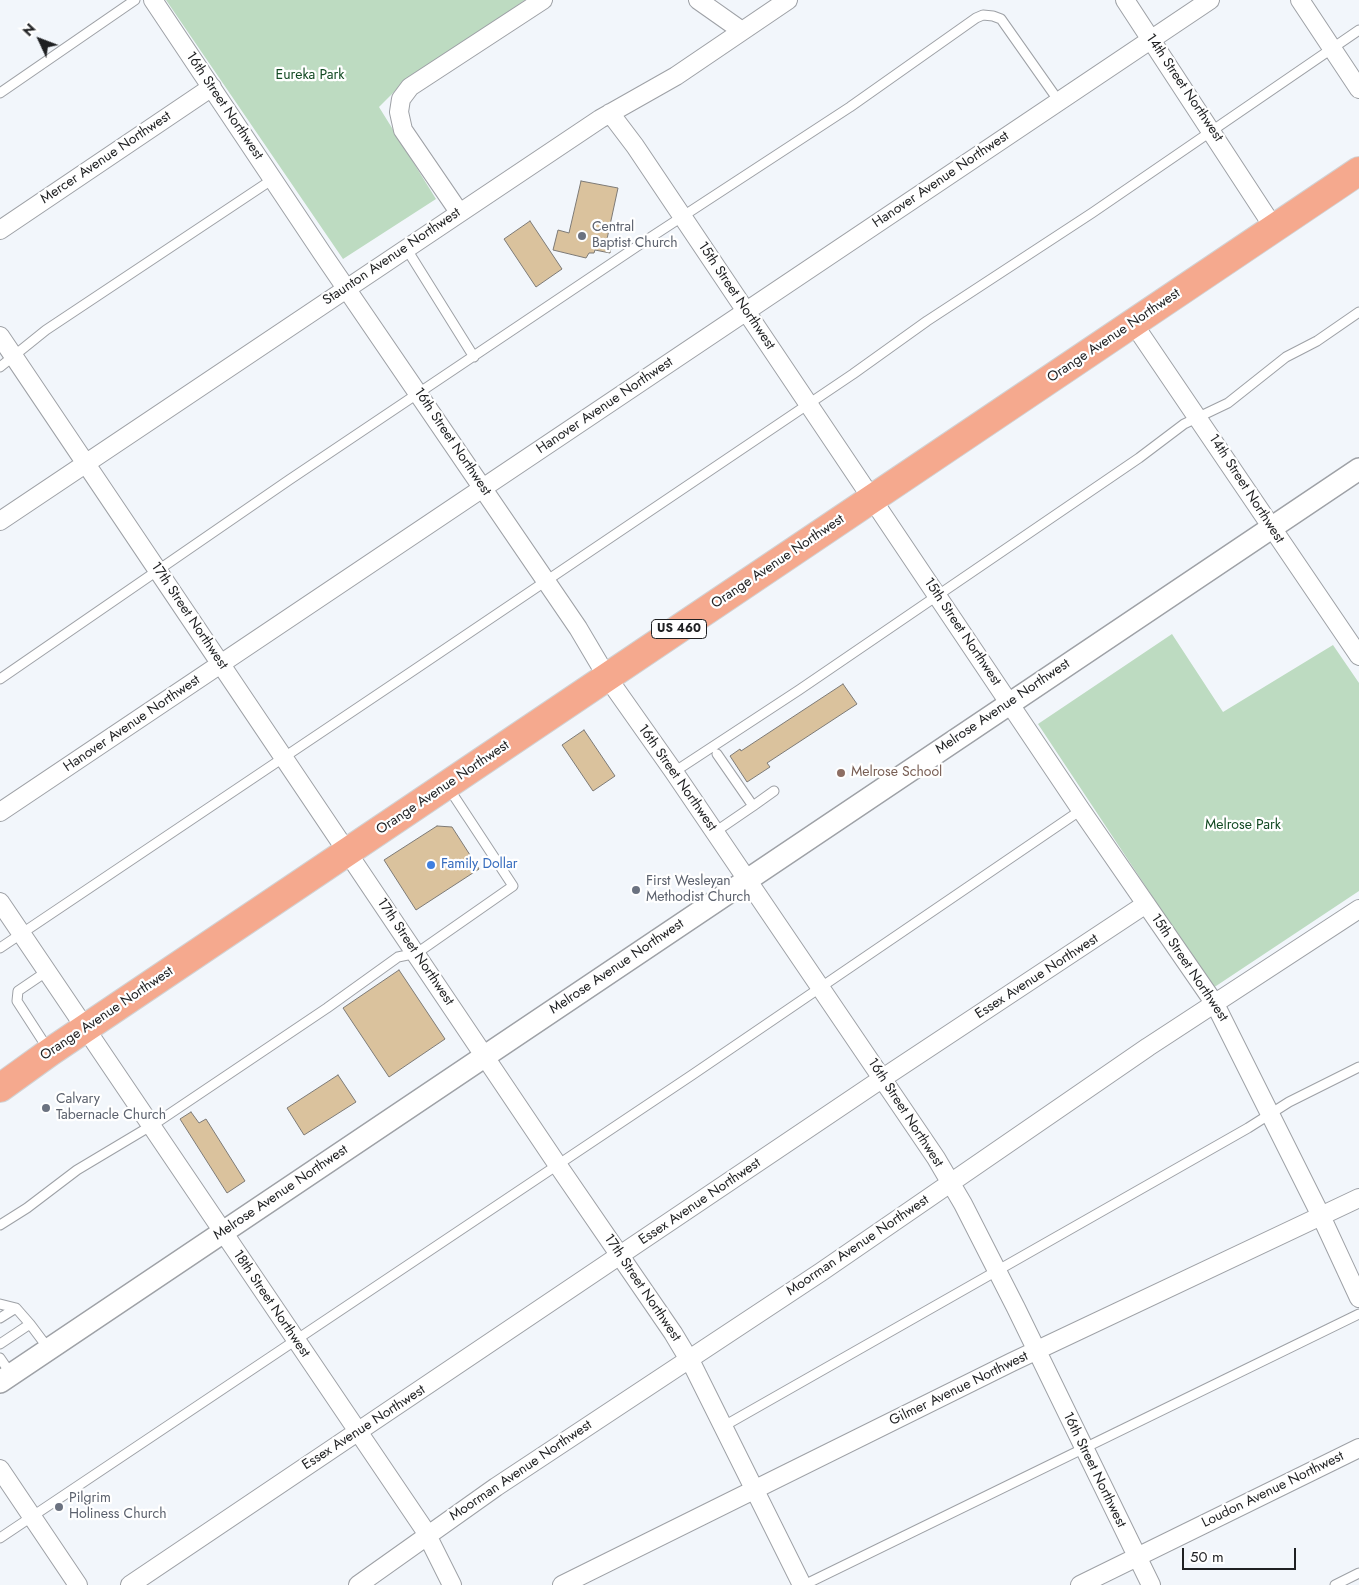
<!DOCTYPE html>
<html>
<head>
<meta charset="utf-8">
<style>
	body { margin:0 }
	#map { position:relative; width:1359px; height:1585px; overflow:hidden; background:#f2f6fb; font-family:Jost,sans-serif }
	canvas { display:block }
	.north { position:absolute; left:15px; top:15px; width:50px; height:50px; -webkit-text-stroke:4px #fff; paint-order:stroke; rotate:313deg; font-size:14px; font-weight:700; line-height:20px; text-align:center; color:#1f2022 }
	.north::after { content:''; display:block; margin:auto; width:18px; height:22px; background:#1f2022; clip-path:polygon(50% 0,100% 100%,50% 72%,0 100%) }
	.scale { position:absolute; left:1182px; top:1548px; width:114px; height:22px; box-sizing:border-box; border:2px solid #1f2022; border-top:0; padding-left:6px; font-size:15px; line-height:18px; white-space:nowrap; color:#1f2022; -webkit-text-stroke:4px #fff; paint-order:stroke }
</style>
</head>
<body>
<div id="map">
<canvas width="1359" height="1585"></canvas>
<div class="north">N</div>
<div class="scale">50 m</div>
</div>
<script>
const context = document.querySelector('canvas').getContext('2d');
context.lineJoin = 'round';
function paint(path, color) { context.fillStyle = color; context.fill(path, 'evenodd'); }
const shape = rows => new Path2D(rows.map(r => 'M' + r).join(''));
function trace(path, color, width, dash) { context.strokeStyle = color; context.lineWidth = width; context.lineCap = dash ? 'butt' : 'round'; context.setLineDash(dash || []); context.stroke(path); }
function label(font, color, halo, rows, align = 'center') {
  context.font = font + ' Jost,sans-serif'; context.lineWidth = 4.5; context.setLineDash([]); context.textBaseline = 'middle'; context.strokeStyle = halo; context.fillStyle = color; for (const [text, x, y, turn = 0] of rows) {
    context.save(); context.translate(x, y); context.rotate((+turn || 0) * Math.PI / 180); context.textAlign = isNaN(turn) ? turn : align; if (halo) context.strokeText(text, 0, 0); context.fillText(text, 0, 0); context.restore();
  }
}
paint(shape([
	[166,0,525,0,397,89,379,107,436,199,343,259],
	[1172,634,1223,712,1333,645,1359,683,1359,891,1213,988,1038,724]
]), '#bddbc1');
const building = shape([
	[581,181,618,188,607,239,612,242,610,253,595,250,594,253,589,253,586,258,553,250,558,230,569,233,581,181],
	[530,221,562,269,536,287,504,239,530,221],
	[843,684,857,704,767,763,770,767,747,782,730,756,740,749,741,751,843,684],
	[584,730,615,776,593,791,562,745,584,730],
	[437,826,452,827,479,869,416,910,384,860,437,826],
	[399,970,445,1039,389,1077,343,1008,399,970],
	[338,1075,356,1102,304,1135,287,1108,338,1075],
	[191,1112,199,1123,206,1119,245,1181,227,1193,180,1119,191,1112]
]);
paint(building, '#dac29d');
trace(building, '#7d7a76', 1);
const service = shape([
	[0,93,135,0],
	[406,248,474,357],
	[0,367,46,330,273,179],
	[0,679,289,480,645,241,850,107,976,18,983,15,993,16,1001,19,1058,100],
	[674,772,799,690,1139,458,1184,424,1228,403,1286,357,1317,341,1359,312],
	[753,806,774,791],
	[715,832,753,806,717,754],
	[0,948,414,670,853,374,927,321,1092,213,1359,30],
	[46,972,18,991,17,1001,48,1049],
	[0,1225,27,1208,77,1170,159,1121,327,1008,398,957,417,953,513,886,448,787],
	[0,1304,16,1308,0,1318],
	[16,1308,30,1324],
	[0,1344,30,1324,48,1348],
	[0,1358,11,1374],
	[724,1426,1248,1128,1289,1102,1359,1067],
	[0,1538,692,1075,1081,810],
	[804,1585,1359,1314],
	[1335,1585,1359,1573]
]);
const minor = shape([
	[153,0,322,253,578,628,607,677,674,772,936,1158,963,1204,1016,1308,1151,1585],
	[698,0,742,31],
	[1125,0,1274,228],
	[1300,0,1359,89],
	[610,113,635,146,1081,810,1215,1004,1321,1216,1359,1298],
	[459,212,403,130,399,112,401,99,410,87,543,0],
	[0,230,212,87],
	[1133,323,1359,656],
	[0,336,557,1164,673,1333,694,1368,802,1585],
	[0,521,600,119,676,76,788,0],
	[0,812,1210,0],
	[0,902,424,1529,452,1585],
	[0,1469,78,1585],
	[130,1585,883,1078,1146,904],
	[358,1585,496,1487,821,1272,1148,1047,1359,909],
	[562,1585,1012,1362,1359,1198],
	[1080,1585,1359,1448]
]);
const tertiary = shape([
	[0,1382,1359,469]
]);
const primary = shape([
	[0,1088,50,1052,1359,171]
]);
trace(service, '#9ea1a6', 11);
trace(minor, '#9ea1a6', 20);
trace(tertiary, '#9ea1a6', 24);
trace(primary, '#d2d2d3', 30);
trace(service, '#fff', 9);
trace(minor, '#fff', 18);
trace(tertiary, '#fff', 21);
trace(primary, '#f5a98e', 28);
for (const [x, y, r, color] of [
	[582,236,5,"#6b7280"],
	[841,773,5,"#8d6e63"],
	[431,865,5,"#3f7fe0"],
	[636,890,5,"#6b7280"],
	[46,1108,5,"#6b7280"],
	[59,1507,5,"#6b7280"]
]) { const dot = new Path2D(); dot.arc(x, y, r, 0, 2 * Math.PI); context.fillStyle = color; context.fill(dot); trace(dot, '#fff', 2); }
for (const [x, y, w] of [
	[679,629,55]
]) { const box = new Path2D(); box.roundRect(x - w / 2, y - 9.5, w, 19, 4); context.fillStyle = '#fff'; context.fill(box); trace(box, '#1f2022', 1); }
label('bold 12px', '#1f2022', null, [
	["US 460",679,629]
]);
label('14px', '#134a23', '#fff', [
	["Eureka Park",310,76],
	["Melrose Park",1243,826]
]);
label('14px', '#1f2022', '#fff', [
	["14th Street Northwest",1184,88,56],
	["16th Street Northwest",224,106,56],
	["Mercer Avenue Northwest",106,158,-34],
	["Hanover Avenue Northwest",941,180,-34],
	["Staunton Avenue Northwest",392,257,-34],
	["15th Street Northwest",736,296,56],
	["Orange Avenue Northwest",1114,336,-34],
	["Hanover Avenue Northwest",605,406,-34],
	["16th Street Northwest",452,442,56],
	["14th Street Northwest",1246,489,57],
	["Orange Avenue Northwest",778,562,-34],
	["17th Street Northwest",189,616,56],
	["15th Street Northwest",962,632,56],
	["Melrose Avenue Northwest",1003,707,-34],
	["Hanover Avenue Northwest",132,724,-34],
	["16th Street Northwest",677,778,55],
	["Orange Avenue Northwest",443,788,-34],
	["17th Street Northwest",415,952,56],
	["Melrose Avenue Northwest",617,967,-34],
	["15th Street Northwest",1189,968,56],
	["Essex Avenue Northwest",1037,977,-33],
	["Orange Avenue Northwest",107,1014,-34],
	["16th Street Northwest",905,1113,57],
	["Melrose Avenue Northwest",281,1193,-34],
	["Essex Avenue Northwest",700,1202,-34],
	["Moorman Avenue Northwest",858,1246,-34],
	["17th Street Northwest",642,1288,56],
	["18th Street Northwest",271,1304,56],
	["Gilmer Avenue Northwest",959,1389,-26],
	["Essex Avenue Northwest",364,1428,-33],
	["16th Street Northwest",1094,1470,64],
	["Moorman Avenue Northwest",521,1471,-34],
	["Loudon Avenue Northwest",1273,1490,-26]
]);
label('14px', '#5b616d', '#fff', [
	["Central",592,228],
	["Baptist Church",592,244],
	["First Wesleyan",646,882],
	["Methodist Church",646,898],
	["Calvary",56,1100],
	["Tabernacle Church",56,1116],
	["Pilgrim",69,1499],
	["Holiness Church",69,1515]
], 'left');
label('14px', '#785e54', '#fff', [
	["Melrose School",851,773]
], 'left');
label('14px', '#366cbe', '#fff', [
	["Family Dollar",441,865]
], 'left');
</script>
</body>
</html>
